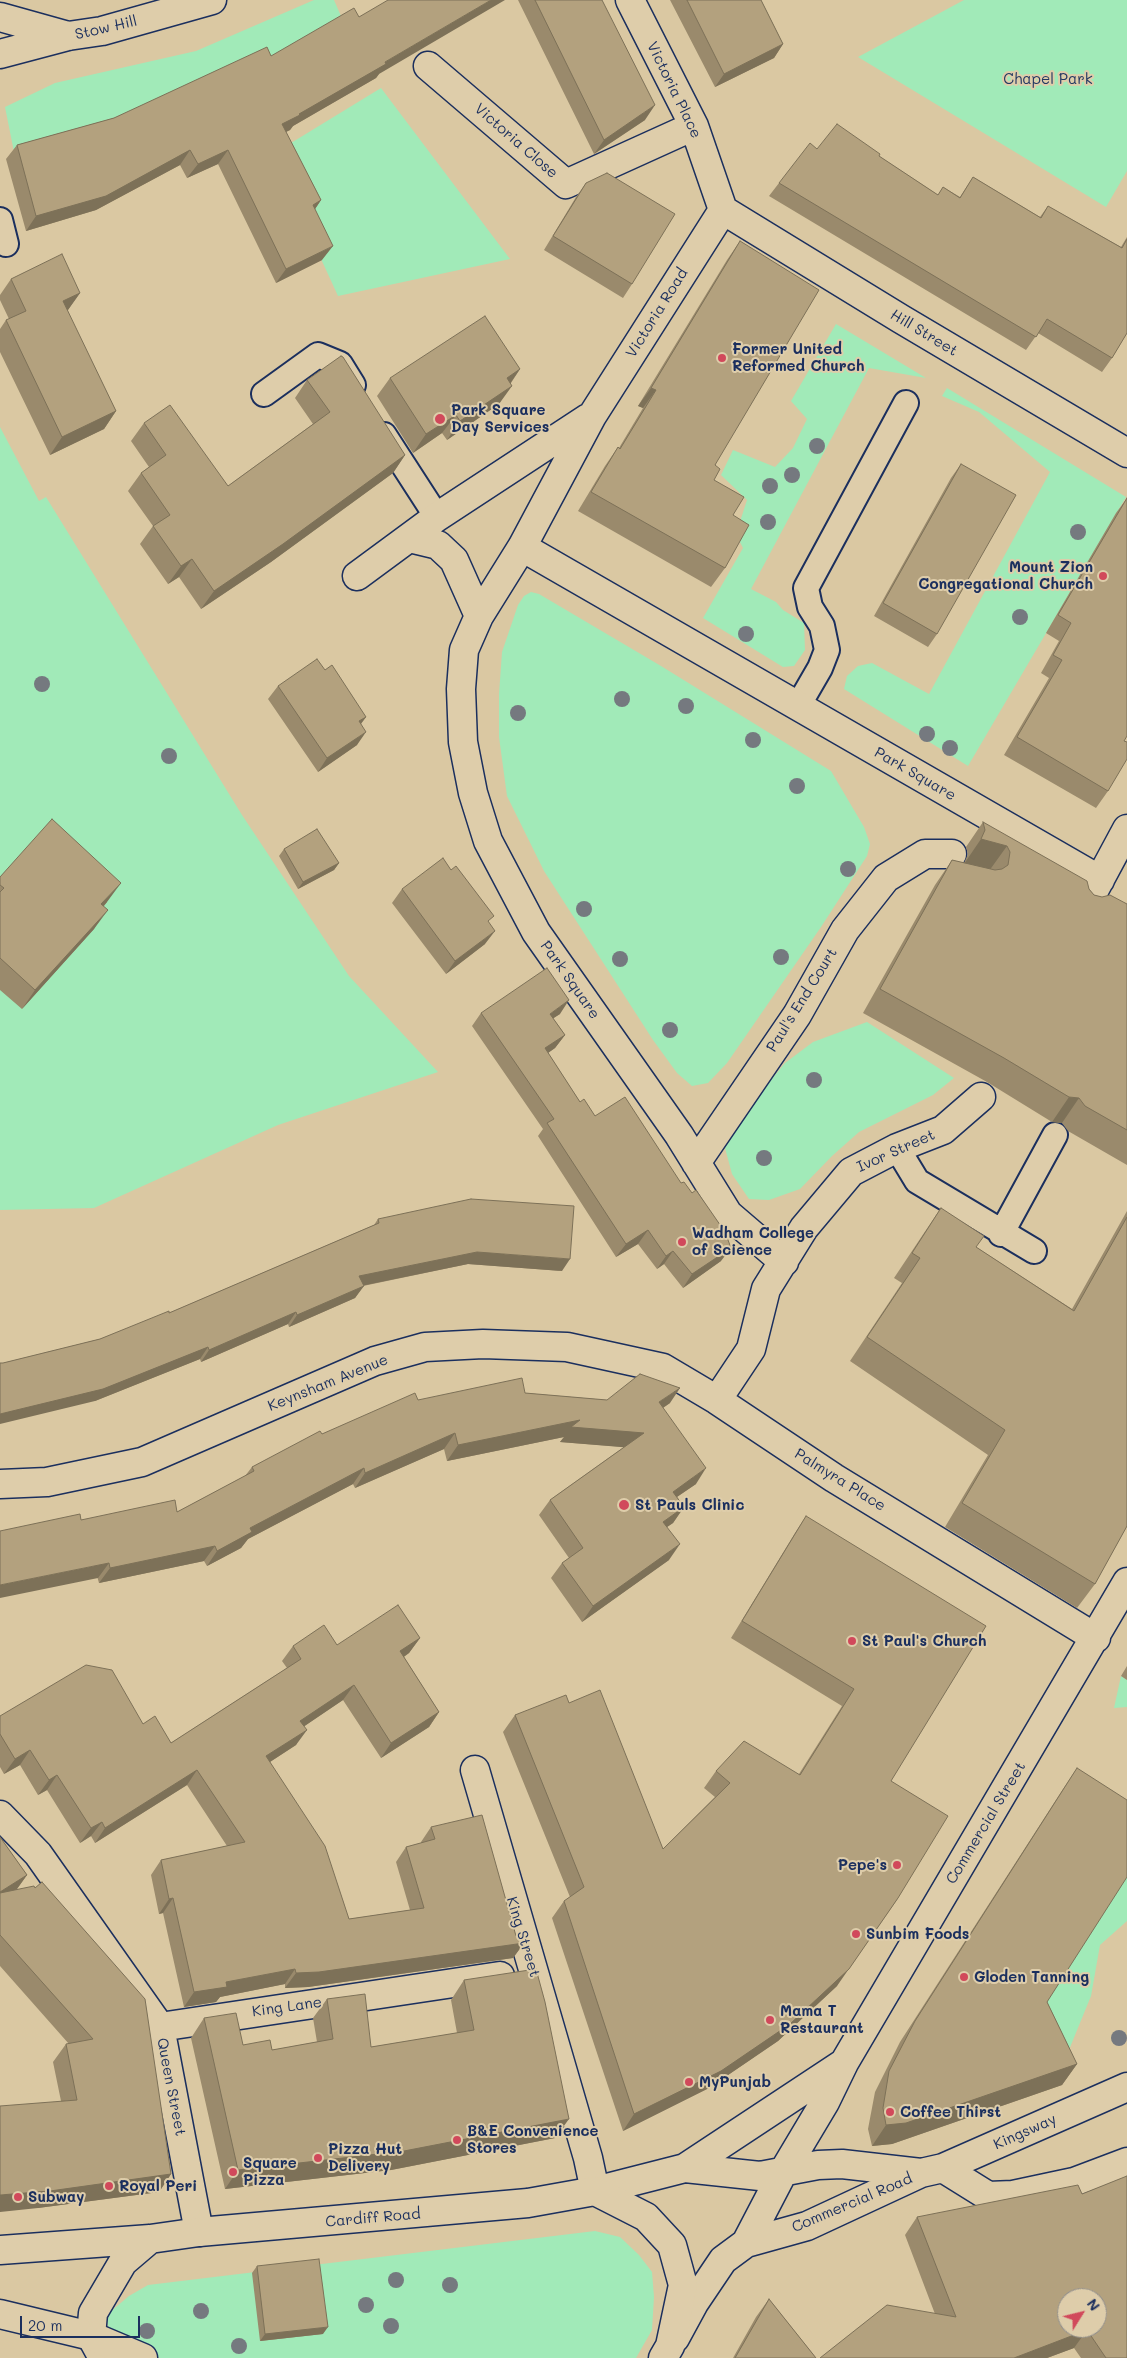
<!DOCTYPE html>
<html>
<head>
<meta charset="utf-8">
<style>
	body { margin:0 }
	#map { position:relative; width:1127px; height:2358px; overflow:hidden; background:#dac8a2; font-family:Mali,sans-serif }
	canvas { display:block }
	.north { position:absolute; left:1057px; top:2288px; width:50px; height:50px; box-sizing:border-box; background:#decdaa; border:1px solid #908e8c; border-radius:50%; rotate:54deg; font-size:14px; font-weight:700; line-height:20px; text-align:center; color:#1b2f5e }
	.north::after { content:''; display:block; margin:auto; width:18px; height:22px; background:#d1495b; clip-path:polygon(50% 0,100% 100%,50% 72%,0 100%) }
	.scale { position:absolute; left:20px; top:2316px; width:120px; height:22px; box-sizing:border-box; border:2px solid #1b2f5e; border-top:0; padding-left:6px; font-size:15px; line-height:18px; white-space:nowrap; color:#1b2f5e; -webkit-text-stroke:4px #decdaa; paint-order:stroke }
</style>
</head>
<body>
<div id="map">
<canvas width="1127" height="2358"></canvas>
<div class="north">N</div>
<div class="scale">20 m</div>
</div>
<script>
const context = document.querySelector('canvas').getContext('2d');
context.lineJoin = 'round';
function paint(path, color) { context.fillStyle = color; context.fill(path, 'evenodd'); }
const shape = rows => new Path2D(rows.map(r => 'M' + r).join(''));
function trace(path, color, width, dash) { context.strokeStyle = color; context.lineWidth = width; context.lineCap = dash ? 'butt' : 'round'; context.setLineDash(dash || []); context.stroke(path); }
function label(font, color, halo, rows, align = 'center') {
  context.font = font + ' Mali,sans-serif'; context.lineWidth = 4; context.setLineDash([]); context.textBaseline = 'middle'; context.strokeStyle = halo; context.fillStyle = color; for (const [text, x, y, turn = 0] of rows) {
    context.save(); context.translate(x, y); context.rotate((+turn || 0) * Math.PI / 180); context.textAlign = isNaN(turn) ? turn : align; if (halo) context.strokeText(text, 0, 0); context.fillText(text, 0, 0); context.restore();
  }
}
paint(shape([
	[314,0,334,0,344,23,286,56,15,157,5,107,55,83,196,51],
	[964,0,1127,0,1127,171,1106,207,858,57],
	[381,88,510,259,338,296,273,154],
	[836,324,926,378,869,368,751,589,776,602,783,610,804,623,805,650,794,666,783,667,703,618,743,548,736,534,747,500,721,475,733,450,775,467,793,448,807,419,791,401],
	[947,388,1126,497,968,766,844,689,847,676,858,666,872,663,929,694,1050,472,979,412,942,396],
	[0,427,39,501,46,497,242,815,349,976,438,1072,278,1125,94,1208,0,1210],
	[531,592,539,594,661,666,831,771,864,827,870,844,867,856,821,927,727,1063,708,1083,692,1086,677,1073,653,1040,544,871,507,796,499,737,499,694,502,652,518,605,524,596],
	[867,1022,954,1078,933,1095,859,1132,832,1156,800,1189,769,1200,749,1199,732,1174,725,1148,746,1110,785,1063,813,1042],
	[1121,1676,1127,1680,1127,1707,1114,1708],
	[1127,1875,1127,1921,1100,1945,1091,1996,1064,2062,1037,2014],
	[595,2231,620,2237,639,2255,652,2272,654,2297,652,2330,636,2358,160,2358,121,2342,111,2335,107,2322,110,2312,129,2296,148,2285]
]), '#a1eab8');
const service = shape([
	[0,220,6,244],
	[264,394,318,355,340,364,353,385],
	[384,435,437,517],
	[798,706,820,668,827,650,822,626,810,607,806,588,906,403],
	[897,1148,917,1181,1034,1251],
	[1001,1234,1055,1135]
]);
const minor = shape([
	[630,0,694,126,723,210],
	[428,66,566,184,694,126],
	[723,210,592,416,522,547,479,616,464,650,461,689,463,742,473,793,488,841,536,932,679,1135,728,1214,784,1262],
	[723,210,901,319,1127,453],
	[409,538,438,545,454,560,479,616],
	[522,547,1100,880],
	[357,576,437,517,588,418],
	[1091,896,1127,829],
	[981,1097,943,1130,897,1148,851,1172,804,1228,766,1289,751,1349,717,1400,834,1478,1096,1638],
	[696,1163,797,1015,845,930,886,878,925,854,952,854],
	[0,1484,47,1482,142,1462,375,1361,425,1347,483,1344,567,1347,663,1368,717,1400],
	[475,1770,588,2158,595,2191,685,2168,760,2176,818,2165,842,2164,921,2173],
	[0,1815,38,1854,160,2027,199,2232],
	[160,2027,500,1976],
	[685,2168,844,2063],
	[943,2168,988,2196,1013,2195,1074,2182,1127,2162],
	[746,2243,782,2174,825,2102,844,2063,1127,1582],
	[675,2338,694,2303,723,2260,746,2243,807,2226,921,2173,943,2168,1127,2087]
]);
const tertiary = shape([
	[0,17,68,36],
	[0,54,68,36,102,31,212,0],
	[0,2250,150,2239,199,2232,528,2203,595,2191,646,2217,672,2245,683,2285,670,2346,663,2358],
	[103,2358,91,2336,93,2313,123,2262,150,2239]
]);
const secondary = shape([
	[0,2314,91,2336,143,2358]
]);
trace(service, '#1b2f5e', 28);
trace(minor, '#1b2f5e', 31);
trace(tertiary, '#1b2f5e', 31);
trace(secondary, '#1b2f5e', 31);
trace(service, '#decdaa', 24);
trace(minor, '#decdaa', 28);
trace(tertiary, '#decdaa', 28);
trace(secondary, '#decdaa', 28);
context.fillStyle = '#75797f';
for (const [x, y] of [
	[817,446],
	[792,475],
	[770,486],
	[768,522],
	[1078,532],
	[1020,617],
	[746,634],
	[42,684],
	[622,699],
	[686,706],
	[518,713],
	[927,734],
	[753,740],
	[950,748],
	[169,756],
	[797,786],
	[848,869],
	[584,909],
	[781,957],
	[620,959],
	[670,1030],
	[814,1080],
	[764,1158],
	[1119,2038],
	[396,2280],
	[450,2285],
	[366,2305],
	[201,2311],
	[391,2326],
	[147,2331],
	[239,2346]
]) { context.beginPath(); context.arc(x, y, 8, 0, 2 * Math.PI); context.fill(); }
paint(shape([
	[518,0,602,0,645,120,594,154],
	[670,0,761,0,783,44,774,58,715,87],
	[271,56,379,74,376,78,293,126,290,130,286,132,321,200,315,209,322,260,276,283,218,164,187,178,180,165,96,210,26,231,6,159,17,145,114,118],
	[817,149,879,156,938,195,943,187,960,197,973,177,1040,217,1048,206,1121,247,1127,237,1127,333,1112,358,1102,372,1038,333,1026,350,769,196,779,183],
	[586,183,632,284,623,298,544,250,576,197],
	[740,241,714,480,733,515,725,568,711,587,578,511,605,466,618,447,619,448,643,408,638,406,727,260],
	[11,279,80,293,67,311,116,411,104,429,50,455,0,352,0,329,6,320,9,319,0,300,0,295],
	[520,369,511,383,499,404,447,440,442,433,413,453,377,396,390,378],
	[307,380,405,455,393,473,271,562,201,609,179,577,168,584,140,544,153,526,128,491,141,473,149,467,131,441,144,423,228,486,313,424,295,398],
	[961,464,937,634,928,647,874,616,951,478],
	[1127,498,1124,741,1108,791,1096,808,1004,755,1049,678,1041,673,1059,641,1046,633,1116,513],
	[325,670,366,717,361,724,357,745,318,772,268,699,278,686],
	[983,822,1089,889,1094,895,1127,904,1127,1165,1068,1131,1062,1123,1052,1122,987,1082,863,1013,935,885,952,860,964,863,968,854,966,847],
	[284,849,339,863,334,870,298,889,279,856],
	[0,877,107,902,104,906,94,929,22,1009,0,990],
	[402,889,485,944,446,974,392,903],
	[481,1013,560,1014,553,1018,565,1035,555,1048,548,1053,580,1102,595,1116,721,1261,683,1288,664,1264,657,1269,638,1244,616,1257,538,1136,543,1129,472,1026],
	[941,1208,976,1247,1072,1309,1127,1211,1127,1526,1095,1584,1077,1608,945,1527,988,1455,850,1361,902,1283,894,1278,924,1233],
	[378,1219,562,1271,468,1264,363,1286,355,1298,289,1327,288,1324,201,1362,200,1359,95,1401,3,1363,100,1339,169,1313,374,1225],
	[525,1393,607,1400,670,1403,663,1408,696,1484,677,1497,684,1507,673,1523,667,1527,669,1560,582,1622,551,1578,562,1563,569,1558,539,1515,550,1500,624,1447,560,1442,564,1437,447,1461,444,1449,355,1488,353,1484,248,1539,241,1548,207,1566,204,1561,99,1583,81,1520,177,1512,245,1476,252,1467,322,1434,418,1400],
	[806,1516,891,1781,837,1986,778,2041,709,2088,623,2131,552,1918,564,1901,570,1897,503,1732,515,1715,569,1703,663,1849,715,1797,704,1788,716,1771,799,1774,842,1706,731,1638,795,1533],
	[420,1638,409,1653,404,1657,439,1712,429,1727,381,1758,343,1700,304,1726,296,1745,270,1762,349,1919,410,1910,396,1862,406,1847,421,1843,421,1842,431,1827,516,1936,524,1943,513,1958,308,1987,285,1988,285,1984,220,1997,216,2002,184,2007,163,1913,159,1914,151,1875,161,1860,227,1846,187,1785,95,1843,91,1836,80,1843,47,1790,38,1795,20,1765,4,1774,0,1767,0,1716,143,1724,171,1743,287,1668,282,1661,293,1646,337,1645],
	[1127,1666,1127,1680,1121,1676],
	[1077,1768,1047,2002,1077,2064,1062,2085,892,2144,872,2146,868,2129,875,2092,900,2042,1063,1789],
	[0,1837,27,1875,17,1889,171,2174,159,2192,38,2208,61,2101,53,2062,66,2044,69,2044,0,1966],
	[464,1980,555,2138,391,2170,225,2189,191,2038,204,2018,243,2045,272,2050,317,2042,313,2018,327,1999,371,2047,457,2033,451,2000],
	[1082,2194,1127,2358,1081,2358,1074,2348,1047,2358,820,2358,935,2314,905,2235,917,2217],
	[257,2266,323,2334,260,2341,252,2273],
	[769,2299,816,2358,733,2358,756,2317]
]), '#9a8a6c');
paint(shape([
	[491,0,505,0,379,74,376,78,293,126,290,130,271,139,282,124,385,62],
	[783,44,774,58,715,87,724,74],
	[655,105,645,120,594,154,604,140],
	[190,150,180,165,96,210,26,231,36,216],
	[228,150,218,164,187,178,198,164],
	[321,200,311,215,313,205],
	[333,246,322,260,276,283,286,269],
	[80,293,68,310,50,319,63,301],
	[520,369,507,388,507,378],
	[512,386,499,404,447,440,460,421],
	[651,388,656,390,643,408,638,406],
	[116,411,104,429,50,455,62,437],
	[456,415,442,433,413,453,426,434],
	[405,455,393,473,271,562,201,609,214,591],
	[192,559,179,577,168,584,181,566],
	[366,717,356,730,359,721],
	[366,732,357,745,318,772,327,758],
	[981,839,1007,846,989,871,964,864],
	[339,863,334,870,298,889,303,882],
	[121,883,107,902,88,923,101,904],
	[108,910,94,929,22,1009,35,990],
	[495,931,485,944,446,974,455,961],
	[569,1000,560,1014,540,1027,550,1014],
	[565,1035,555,1048,535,1062,545,1048],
	[1069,1097,1079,1098,1062,1123,1052,1122],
	[648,1230,638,1244,616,1257,626,1244],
	[731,1248,721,1261,683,1288,692,1274],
	[673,1251,664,1264,657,1269,666,1256],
	[477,1252,570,1259,562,1271,468,1264,351,1288,359,1276],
	[364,1286,355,1298,289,1327,297,1315],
	[296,1312,288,1324,201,1362,209,1350],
	[208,1347,200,1359,95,1401,0,1424,0,1414],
	[680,1388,670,1403,649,1417,659,1402],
	[580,1420,644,1433,633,1448,560,1442,564,1437,447,1461,458,1445],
	[455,1433,444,1449,355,1488,365,1473],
	[364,1468,353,1484,248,1539,241,1548,207,1566,217,1551,250,1528],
	[706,1468,696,1484,662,1507,673,1492],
	[684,1507,673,1523,652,1537,663,1522],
	[680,1544,669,1560,582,1622,593,1606],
	[215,1546,204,1561,99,1583,110,1568],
	[109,1563,98,1578,0,1598,0,1585],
	[420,1638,409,1653,390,1666,400,1651],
	[354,1685,343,1700,290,1736,300,1721],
	[439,1712,429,1727,381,1758,391,1743],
	[307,1730,296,1745,256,1771,266,1756],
	[30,1750,20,1765,4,1774,15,1759],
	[197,1770,187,1785,95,1843,105,1828],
	[57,1775,47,1790,38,1795,49,1780],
	[102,1822,91,1836,80,1843,91,1828],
	[27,1875,14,1893,0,1902,0,1892],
	[173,1898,163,1913,159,1914,169,1899],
	[898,1898,837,1986,778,2041,709,2088,623,2131,634,2114],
	[524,1943,513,1958,308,1987,285,1988,296,1973],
	[295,1969,285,1984,220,1997,216,2002,184,2007,194,1992,226,1982],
	[1077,2064,1062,2085,892,2144,872,2146,886,2125],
	[569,2119,555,2138,391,2170,225,2189,238,2170],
	[171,2174,159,2192,38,2208,0,2212,0,2195],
	[328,2327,323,2334,260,2341,265,2334],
	[1087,2330,1074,2348,1047,2358,1014,2358]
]), '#7d7158');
const building = shape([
	[388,0,491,0,385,62,386,64,299,114,300,115,282,124,321,200,313,205,333,246,286,269,228,150,198,164,190,150,106,196,36,216,17,145,114,118,267,47,271,56,354,8,359,17,388,0],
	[535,0,602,0,655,105,604,140,535,0],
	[687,0,761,0,783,44,724,74,687,0],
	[837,124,880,154,879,156,938,195,943,187,960,198,973,177,1041,218,1048,206,1122,248,1127,239,1127,333,1112,358,1047,319,1036,337,779,183,810,143,817,149,837,124],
	[607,173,675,214,632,284,553,236,586,183,607,173],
	[740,241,819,290,715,465,720,469,714,480,744,497,733,515,749,525,725,568,591,492,618,447,620,449,656,390,651,388,740,241],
	[62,254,80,293,63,301,116,411,62,437,6,320,26,311,11,279,62,254],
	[485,316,520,369,507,378,512,386,460,421,456,415,426,434,390,378,485,316],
	[341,356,343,357,405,455,283,544,214,591,192,559,181,566,153,526,170,515,141,473,166,455,144,423,170,405,228,486,330,412,307,380,341,356],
	[961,464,1016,495,937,634,883,603,961,464],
	[1127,498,1127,736,1124,741,1127,742,1127,759,1108,791,1017,737,1062,660,1053,655,1071,623,1058,615,1127,498],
	[317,659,325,670,332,665,366,717,359,721,366,732,327,758,278,686,317,659],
	[52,819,121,883,101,904,108,910,35,990,0,958,0,892,4,888,0,885,0,877,52,819],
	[983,822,1087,881,1089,889,1094,895,1102,897,1110,895,1127,904,1127,1130,1085,1106,1079,1098,1069,1097,1004,1058,880,989,952,860,995,870,1002,869,1008,865,1010,852,1007,846,981,839,985,830,983,822],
	[317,829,339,863,303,882,284,849,317,829],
	[443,858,451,870,456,866,494,916,488,921,495,931,455,961,402,889,443,858],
	[547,968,569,1000,550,1014,565,1035,545,1048,580,1102,584,1099,595,1116,625,1097,681,1183,684,1182,692,1193,696,1190,725,1232,731,1248,692,1274,673,1251,666,1256,648,1230,626,1244,547,1123,554,1119,481,1013,547,968],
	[471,1199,574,1206,570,1259,477,1252,359,1276,364,1286,297,1315,296,1312,209,1350,208,1347,103,1389,0,1414,0,1363,3,1363,100,1339,169,1311,169,1313,379,1223,378,1219,471,1199],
	[941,1208,984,1236,976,1247,1074,1311,1127,1217,1127,1526,1095,1584,962,1503,1005,1430,867,1337,920,1258,912,1253,941,1208],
	[640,1374,680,1388,659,1402,706,1468,673,1492,684,1507,663,1522,680,1544,593,1606,562,1563,583,1548,550,1500,644,1433,571,1427,580,1420,458,1445,455,1433,365,1473,364,1468,250,1528,252,1532,217,1551,215,1546,110,1568,109,1563,0,1585,0,1531,80,1514,81,1520,175,1500,177,1512,254,1471,252,1467,320,1431,322,1434,415,1393,418,1400,522,1378,525,1393,607,1400,640,1374],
	[806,1516,986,1626,891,1781,948,1816,898,1898,849,1969,790,2024,721,2071,634,2114,564,1901,584,1887,515,1715,566,1695,569,1703,600,1690,663,1849,730,1783,716,1771,744,1741,800,1775,854,1689,742,1621,806,1516],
	[398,1605,420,1638,400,1651,439,1712,391,1743,354,1685,300,1721,307,1730,266,1756,325,1846,349,1919,424,1908,406,1847,435,1839,431,1827,482,1815,516,1936,521,1932,524,1943,319,1972,296,1973,295,1969,226,1982,227,1987,194,1992,173,1898,169,1899,161,1860,245,1842,197,1770,105,1828,102,1822,91,1828,57,1775,49,1780,30,1750,15,1759,0,1734,0,1716,86,1665,112,1670,143,1724,155,1716,171,1743,301,1659,293,1646,324,1625,337,1645,398,1605],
	[1077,1768,1127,1800,1127,1877,1047,2002,1077,2064,906,2123,886,2125,883,2108,889,2071,915,2021,1077,1768],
	[0,1837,27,1875,0,1892,0,1837],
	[42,1882,145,1999,171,2174,50,2191,0,2195,0,2106,77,2100,66,2044,93,2039,0,1935,0,1893,34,1886,35,1888,42,1882],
	[536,1969,545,2002,569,2119,404,2151,238,2170,204,2018,236,2013,243,2045,270,2040,272,2050,333,2039,327,1999,365,1994,371,2047,474,2030,464,1980,536,1969],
	[1127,2176,1127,2358,1106,2358,1087,2330,1014,2358,820,2358,887,2305,956,2317,917,2217,1078,2185,1082,2194,1127,2176],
	[1067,2298,1097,2298,1097,2328,1067,2328,1067,2298],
	[319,2259,328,2327,265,2334,257,2266,319,2259],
	[769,2299,816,2358,735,2358,769,2299]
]);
paint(building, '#b3a17e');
trace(building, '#7d7158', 1);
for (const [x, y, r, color] of [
	[722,358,5,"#d1495b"],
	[440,419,6,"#d1495b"],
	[1103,576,5,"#d1495b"],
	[682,1242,5,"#d1495b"],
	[624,1505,6,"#d1495b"],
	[852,1641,5,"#d1495b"],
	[897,1865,5,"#d1495b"],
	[856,1934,5,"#d1495b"],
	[964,1977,5,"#d1495b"],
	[770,2020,5,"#d1495b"],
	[689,2082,5,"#d1495b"],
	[890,2112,5,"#d1495b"],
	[457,2140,5,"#d1495b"],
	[318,2158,5,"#d1495b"],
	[233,2172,5,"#d1495b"],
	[109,2186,5,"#d1495b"],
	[18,2197,5,"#d1495b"]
]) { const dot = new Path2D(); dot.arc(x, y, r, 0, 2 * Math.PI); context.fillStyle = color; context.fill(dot); trace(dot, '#decdaa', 2); }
label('15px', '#1b2f5e', '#decdaa', [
	["Stow Hill",106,28,-13],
	["Victoria Place",674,90,64],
	["Victoria Close",516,141,41],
	["Victoria Road",657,313,-58],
	["Hill Street",924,333,31],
	["Park Square",915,774,30],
	["Park Square",570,980,55],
	["Paul's End Court",802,1000,-58],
	["Ivor Street",896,1151,-24],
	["Keynsham Avenue",328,1383,-22],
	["Palmyra Place",840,1480,32],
	["Commercial Street",986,1823,-59],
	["King Street",523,1937,73],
	["King Lane",287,2007,-8],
	["Queen Street",171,2087,79],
	["Kingsway",1025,2132,-24],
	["Commercial Road",852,2203,-23],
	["Cardiff Road",373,2218,-5]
]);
label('15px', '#223862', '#decdaa', [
	["Chapel Park",1048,79]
]);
label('bold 15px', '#1b2f5e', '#decdaa', [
	["Former United",732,349],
	["Reformed Church",732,366],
	["Park Square",451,410],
	["Day Services",451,427],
	["Mount Zion",1093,567,"right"],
	["Congregational Church",1093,584,"right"],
	["Wadham College",692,1233],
	["of Science",692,1250],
	["St Pauls Clinic",635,1505],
	["St Paul's Church",862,1641],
	["Pepe's",887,1865,"right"],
	["Sunbim Foods",866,1934],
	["Gloden Tanning",974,1977],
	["Mama T",780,2011],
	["Restaurant",780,2028],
	["MyPunjab",699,2082],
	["Coffee Thirst",900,2112],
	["B&E Convenience",467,2131],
	["Stores",467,2148],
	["Pizza Hut",328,2149],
	["Delivery",328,2166],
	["Square",243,2163],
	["Pizza",243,2180],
	["Royal Peri",119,2186],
	["Subway",28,2197]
], 'left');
</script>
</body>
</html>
